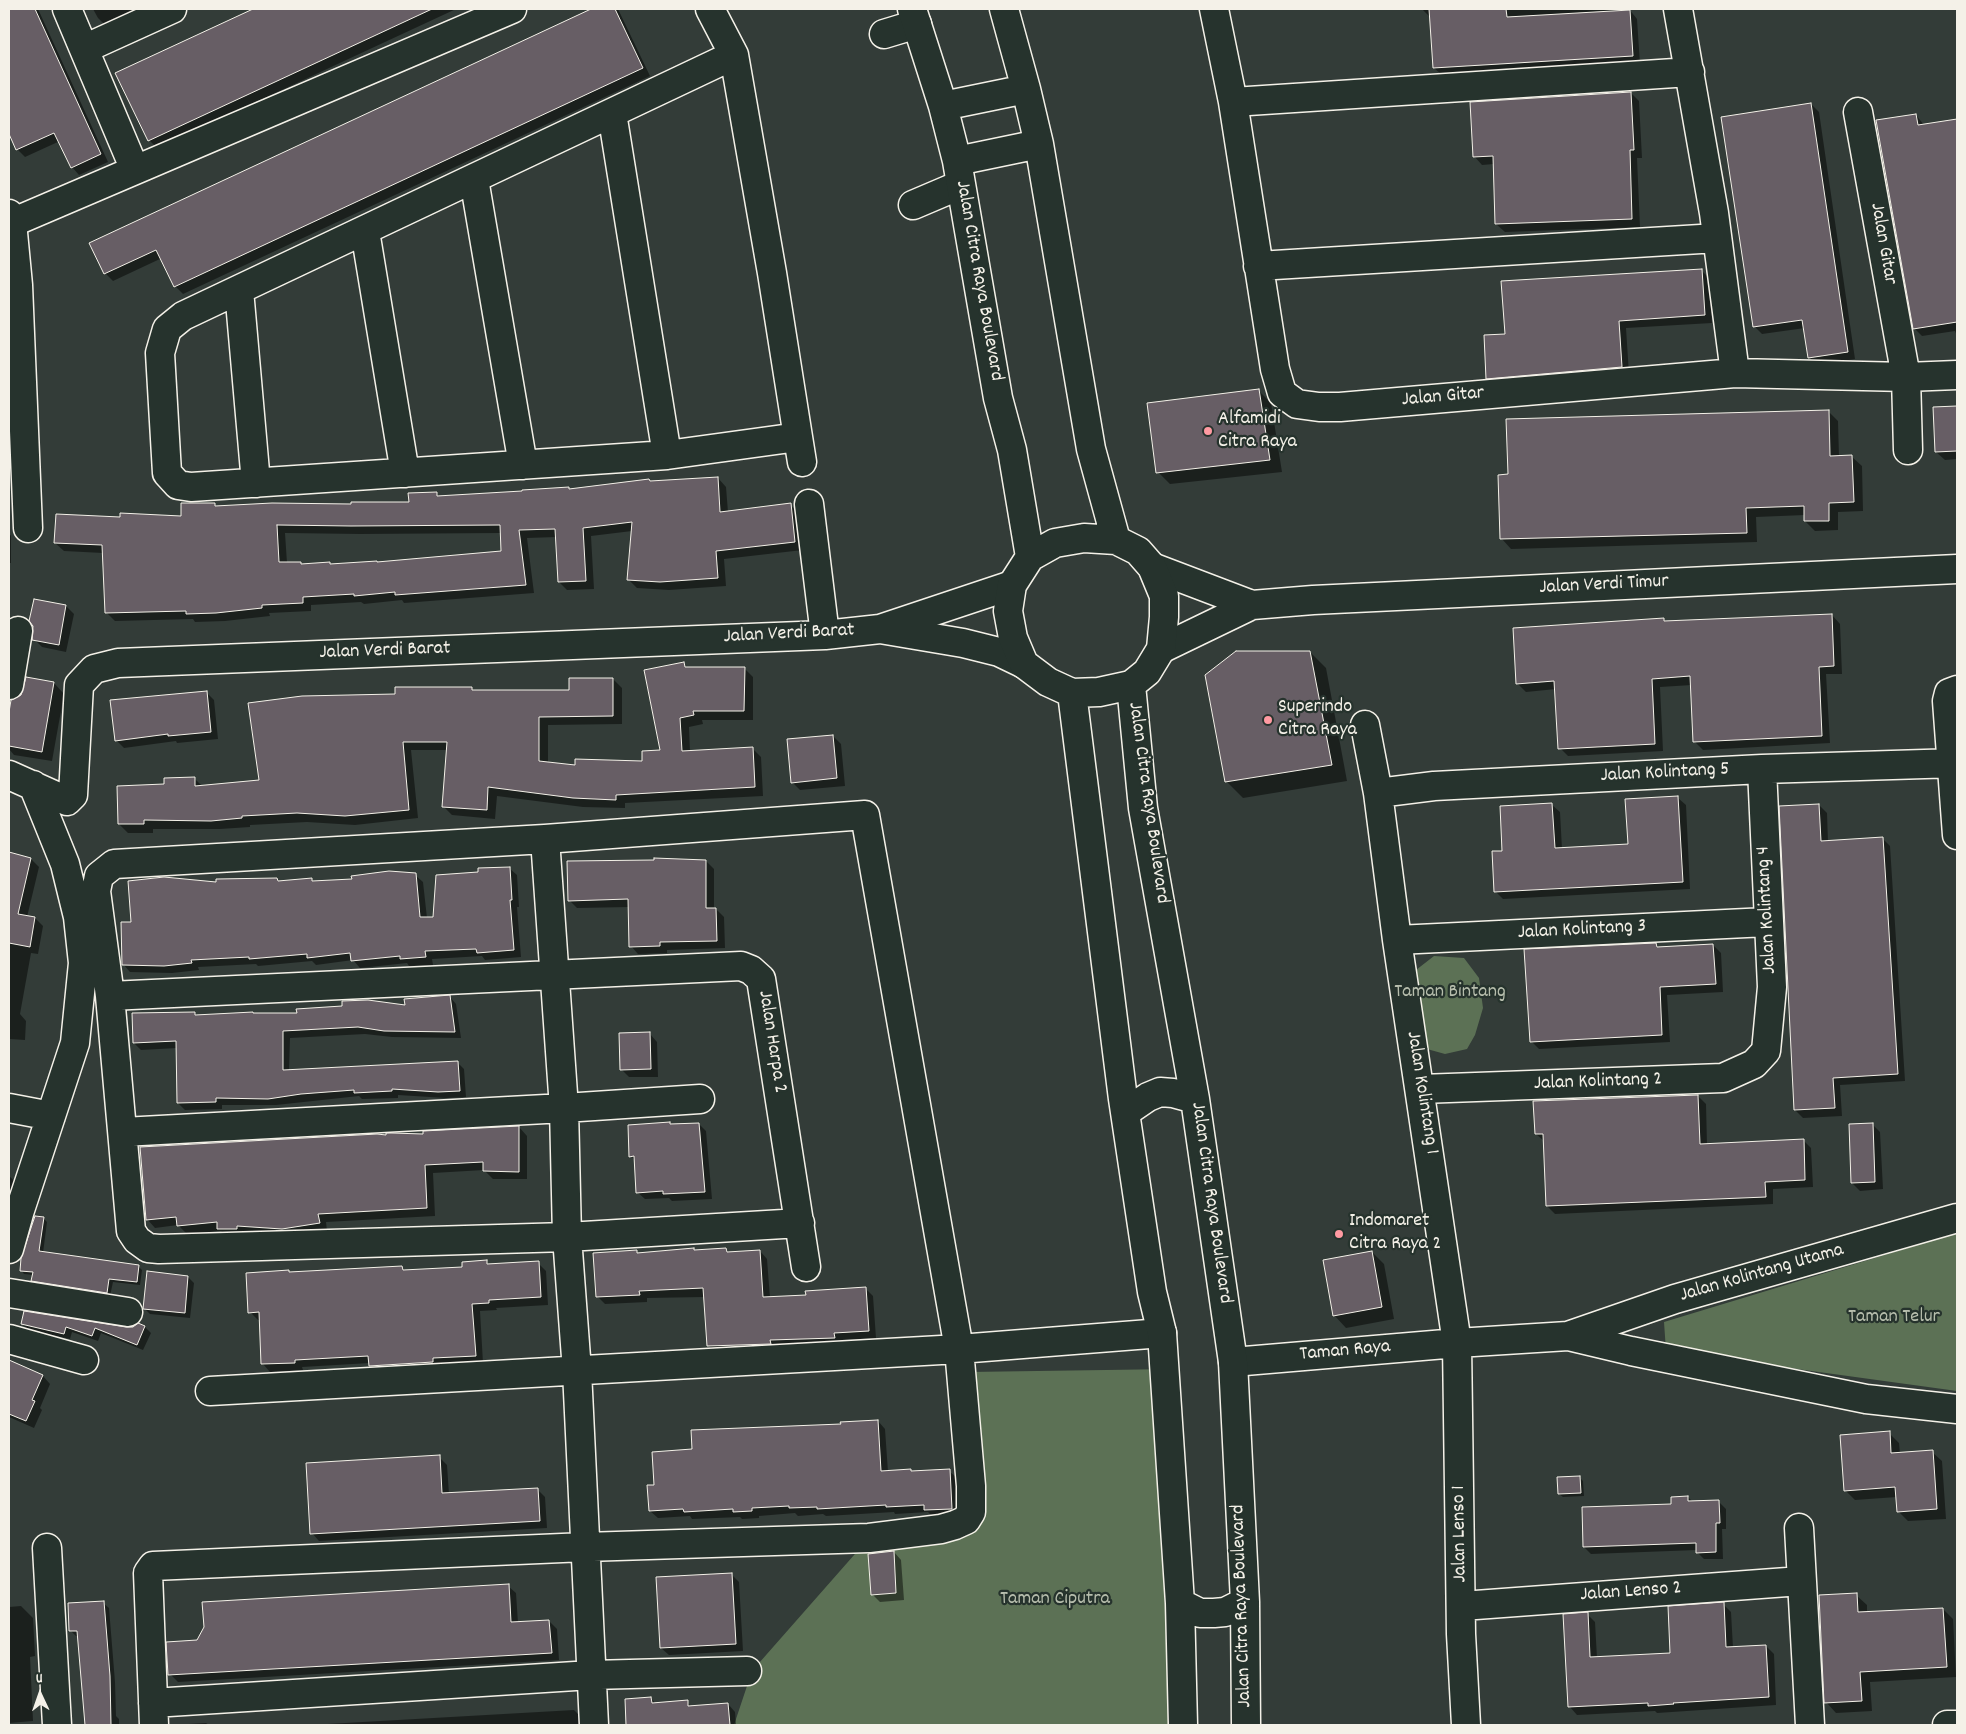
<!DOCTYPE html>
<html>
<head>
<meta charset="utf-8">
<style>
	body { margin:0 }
	#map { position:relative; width:1966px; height:1734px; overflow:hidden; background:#333c38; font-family:Dekko,sans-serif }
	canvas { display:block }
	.frame { position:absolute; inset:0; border:10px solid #f4f1e8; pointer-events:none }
	.north { position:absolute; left:15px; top:1669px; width:50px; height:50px; -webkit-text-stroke:4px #26332d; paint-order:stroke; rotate:357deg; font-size:14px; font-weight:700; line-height:20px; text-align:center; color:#f4f1e8 }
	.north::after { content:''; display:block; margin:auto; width:18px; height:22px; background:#f4f1e8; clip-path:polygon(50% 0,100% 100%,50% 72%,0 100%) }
</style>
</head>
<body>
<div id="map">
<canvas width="1966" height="1734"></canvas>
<div class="frame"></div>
<div class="north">U</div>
</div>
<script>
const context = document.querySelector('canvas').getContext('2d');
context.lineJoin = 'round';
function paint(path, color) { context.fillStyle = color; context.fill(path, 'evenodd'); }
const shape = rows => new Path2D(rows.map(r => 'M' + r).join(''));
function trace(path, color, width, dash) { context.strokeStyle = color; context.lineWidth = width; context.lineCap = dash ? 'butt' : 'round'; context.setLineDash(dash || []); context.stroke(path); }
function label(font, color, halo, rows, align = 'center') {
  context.font = font + ' Dekko,sans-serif'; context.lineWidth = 4.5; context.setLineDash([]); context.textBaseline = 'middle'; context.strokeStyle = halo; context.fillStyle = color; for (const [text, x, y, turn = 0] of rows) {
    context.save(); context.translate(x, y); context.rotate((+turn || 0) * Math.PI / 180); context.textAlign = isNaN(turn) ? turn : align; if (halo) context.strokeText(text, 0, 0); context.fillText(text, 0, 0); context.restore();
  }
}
paint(shape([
	[1434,956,1464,958,1479,978,1483,1008,1475,1035,1467,1049,1445,1054,1427,1049,1416,970],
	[1957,1233,1957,1391,1666,1351,1664,1322],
	[1174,1369,1184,1725,734,1725,752,1671,869,1538,973,1506,968,1372]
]), '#5c7155');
paint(shape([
	[9,9,38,9,108,162,79,175,72,167,60,141,25,157,17,149,9,131],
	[93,9,144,9,106,26,98,18],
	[256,9,456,9,157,148,149,140,117,73],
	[594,9,618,9,650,76,183,294,175,286,162,258,113,281,105,273,91,244],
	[1422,9,1629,9,1637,19,1640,64,1442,75,1434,68,1431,18],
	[1631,93,1639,101,1642,158,1637,158,1640,227,1505,232,1496,224,1494,164,1482,165,1474,156],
	[1811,104,1819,112,1855,359,1817,365,1809,357,1805,328,1762,334,1754,326],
	[1916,115,1924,125,1957,121,1957,336,1955,331,1922,336,1914,328],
	[1701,270,1709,278,1712,323,1626,328,1629,374,1495,386,1487,378,1506,335],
	[1259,391,1271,403,1282,472,1170,484,1158,472],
	[1957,407,1957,459,1945,460,1936,452,1935,408],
	[1828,411,1838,421,1839,457,1852,457,1862,466,1863,511,1838,512,1838,530,1815,531,1805,521,1805,515,1756,517,1757,542,1511,549,1502,539],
	[718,478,726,487,728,512,790,505,799,513,803,550,724,559,726,586,669,590,637,588,628,579,632,531,591,536,594,589,567,590,559,582,557,537,527,538,534,593,404,603,402,600,364,604,361,602,311,605,311,611,269,613,270,616,225,621,195,622,193,619,115,621,106,612,103,553,64,551,55,543,121,518,182,517,215,505,217,507,410,503,436,493,440,497,569,488,570,490,651,482],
	[285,533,360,534,501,533,502,552,378,564,332,566,329,563,303,565,301,563,287,563],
	[9,533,11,536,11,563,9,563],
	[66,606,74,614,66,652,42,647,34,639],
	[1832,615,1840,624,1842,674,1826,674,1830,743,1703,750,1695,742,1692,685,1660,687,1663,751,1568,756,1560,748,1556,689,1526,692,1517,683,1664,620,1666,622],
	[1310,652,1326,668,1347,781,1243,798,1226,781],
	[683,664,688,668,744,668,753,677,753,720,702,720,703,724,689,727,690,752,752,748,761,757,763,796,625,803,625,808,583,807,497,796,495,819,452,815,443,806,448,750,411,750,418,818,355,825,307,822,250,825,250,827,220,829,153,829,153,833,128,833,119,824,165,786,195,779,202,786,260,781,396,695,472,689,475,692,570,691,613,679,622,688,622,724,548,725,548,764,576,767,644,762,661,751],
	[54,683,64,694,52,761,14,755,9,749,9,701,14,701],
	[206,692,214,700,218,739,177,743,176,741,124,748,116,740],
	[833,736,841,744,845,786,800,790,792,782],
	[1678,798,1686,805,1690,889,1503,899,1495,891,1503,852,1552,805,1560,812,1562,849,1629,845],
	[1819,805,1827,813,1828,842,1882,838,1890,846,1905,1081,1840,1085,1842,1116,1803,1118,1795,1110],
	[9,854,31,859,39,867,27,917,35,918,43,926,38,954,31,953,20,1014,26,1021,25,1040,9,1039],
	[706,861,714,869,714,910,716,909,724,917,725,948,667,950,667,953,638,954,631,946,630,907,577,908,569,900],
	[509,868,517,875,519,907,517,907,521,957,485,960,482,956,432,959,433,965,409,966,407,963,360,968,353,960,316,965,312,961,258,966,256,964,198,967,199,970,172,973,130,972,123,964,133,924,217,884,277,879,280,882,311,879,314,882,415,875,423,882,427,918,434,918,479,873],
	[1656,944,1660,948,1713,945,1721,953,1723,992,1667,995,1670,1042,1539,1049,1531,1041],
	[450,997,456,1004,461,1038,392,1037,365,1034,290,1038,289,1071,458,1063,464,1069,466,1097,446,1098,398,1095,398,1098,362,1099,359,1096,276,1105,222,1105,222,1109,185,1110,178,1103,177,1048,141,1050,134,1043,195,1013,198,1016,298,1014,407,1006],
	[650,1034,657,1042,658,1077,629,1077,621,1069],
	[1698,1096,1706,1104,1707,1145,1803,1140,1811,1148,1813,1187,1773,1189,1773,1204,1555,1214,1547,1206,1544,1141,1536,1134],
	[670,1123,672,1125,699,1124,706,1131,712,1199,672,1201,669,1198,645,1199,637,1192,635,1161,631,1156],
	[1872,1124,1880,1132,1883,1189,1860,1191,1852,1183],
	[519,1127,527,1136,527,1179,493,1179,484,1170,433,1173,435,1216,326,1222,327,1231,227,1237,221,1231,187,1234,178,1225,155,1228,147,1219,425,1135],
	[9,1176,21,1187,9,1215],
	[43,1218,47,1222,43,1253,139,1267,142,1270,140,1285,113,1282,110,1296,36,1284,32,1280,34,1275,24,1274,21,1270],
	[726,1249,730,1253,760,1251,767,1259,770,1298,807,1297,865,1288,873,1296,876,1338,842,1340,842,1345,716,1354,709,1346,705,1297,647,1298,647,1302,605,1304,597,1296,636,1252,639,1254],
	[1372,1252,1384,1264,1394,1319,1346,1328,1334,1315],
	[486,1262,490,1265,538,1263,546,1271,548,1305,496,1308,497,1310,480,1311,483,1363,378,1373,370,1363,302,1367,303,1370,270,1372,263,1364,260,1320,258,1320,250,1312,288,1271,291,1273,402,1267,406,1271,464,1268],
	[188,1277,194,1283,190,1318,150,1314,144,1308],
	[22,1324,126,1329,134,1328,138,1325,145,1327,151,1333,143,1350,101,1333,98,1341,72,1332,70,1339,28,1330],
	[9,1361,43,1376,50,1384,40,1408,42,1410,34,1428,9,1417],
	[878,1421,885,1429,888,1472,949,1471,957,1478,959,1516,933,1517,928,1512,895,1514,894,1512,826,1516,823,1514,798,1516,795,1513,759,1516,759,1518,742,1519,740,1517,692,1519,690,1516,658,1518,650,1511,655,1486,694,1450,842,1425],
	[1889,1433,1899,1443,1900,1454,1932,1452,1942,1461,1946,1519,1908,1521,1898,1511,1897,1497,1855,1500,1845,1490],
	[439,1457,447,1465,449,1494,537,1489,545,1497,547,1528,319,1541,312,1533],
	[1579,1477,1583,1481,1584,1496,1563,1497,1559,1494],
	[1688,1497,1693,1502,1719,1502,1726,1509,1726,1529,1722,1529,1723,1559,1704,1559,1697,1552,1697,1550,1591,1554,1584,1547],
	[894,1552,901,1560,904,1600,880,1602,872,1594],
	[731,1574,739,1582,743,1651,669,1655,661,1648],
	[508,1586,516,1593,518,1623,549,1621,557,1629,559,1660,178,1682,170,1674],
	[1856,1595,1867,1605,1867,1613,1943,1609,1953,1619,1956,1677,1870,1682,1872,1711,1836,1713,1826,1702],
	[103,1603,109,1608,115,1682,116,1716,119,1719,119,1725,86,1725,79,1636,76,1636,71,1631],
	[1723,1604,1731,1612,1733,1648,1766,1646,1774,1654,1776,1705,1657,1713,1655,1711,1577,1715,1570,1707,1587,1614,1595,1622,1597,1658,1672,1654],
	[21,1606,33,1618,35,1656,30,1657,33,1721,9,1723,9,1607],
	[651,1698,656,1704,687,1702,692,1707,728,1704,735,1712,736,1725,628,1725,626,1700],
	[574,1710,582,1718,583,1725,310,1725],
	[206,1723,209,1725,171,1725]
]), '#0007');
const building = shape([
	[9,9,35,9,101,154,71,168,54,133,16,150,9,134,9,9],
	[253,9,432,9,148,141,115,73,253,9],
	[591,9,615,9,643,68,174,287,156,250,104,274,89,243,591,9],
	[1429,9,1506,9,1507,17,1630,10,1633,56,1433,68,1429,9],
	[1631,92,1634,150,1630,150,1632,219,1495,224,1493,156,1473,157,1470,102,1631,92],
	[1811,103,1848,352,1808,358,1802,320,1753,327,1721,117,1811,103],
	[1916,114,1918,125,1957,119,1957,322,1913,329,1876,120,1916,114],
	[1702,269,1705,315,1619,321,1622,367,1486,379,1484,335,1505,334,1501,281,1702,269],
	[1259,389,1270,460,1156,473,1147,403,1259,389],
	[1957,406,1957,451,1935,452,1933,407,1957,406],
	[1829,410,1830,456,1852,455,1854,502,1829,503,1829,521,1804,521,1804,506,1746,508,1747,533,1500,539,1498,475,1508,474,1506,419,1829,410],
	[718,477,720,512,791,503,795,542,716,551,718,578,660,582,627,580,632,522,583,528,586,581,558,582,555,529,519,530,526,585,395,595,395,592,354,596,354,594,303,597,303,603,262,605,262,608,216,613,186,614,186,611,105,613,102,545,54,543,56,514,120,517,120,513,181,516,181,503,215,503,215,506,272,503,351,504,351,502,409,502,408,493,437,492,437,496,522,491,522,490,569,487,569,489,649,479,650,481,718,477],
	[277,525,351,526,500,525,501,551,377,562,377,561,330,564,330,562,301,564,301,562,279,562,277,525],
	[34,599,66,605,59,645,32,640,33,626,29,621,34,599],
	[1832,614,1834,666,1819,667,1822,736,1693,742,1690,676,1652,679,1655,744,1558,749,1554,681,1516,684,1513,628,1664,618,1664,621,1832,614],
	[1236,651,1310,651,1332,765,1225,782,1205,675,1236,651],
	[684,662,685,667,745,667,744,711,693,711,694,715,680,718,682,751,753,747,755,787,616,795,616,800,573,798,488,787,487,810,442,807,447,742,403,742,409,810,345,816,297,813,242,816,242,818,211,821,144,820,144,824,118,824,117,786,164,784,164,778,195,777,195,786,259,780,248,703,302,696,395,694,395,687,472,687,472,690,569,690,569,678,613,678,613,716,539,717,539,761,575,765,575,759,642,761,642,751,660,750,644,670,684,662],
	[26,677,54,682,42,752,9,746,9,712,11,700,21,695,26,677],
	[207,691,211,732,168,736,168,734,115,741,110,700,207,691],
	[833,735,837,778,791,783,787,739,833,735],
	[1678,796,1683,882,1494,892,1492,851,1502,851,1500,806,1552,803,1555,848,1628,844,1625,799,1678,796],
	[1819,804,1821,841,1883,837,1898,1074,1833,1078,1835,1108,1794,1110,1779,806,1819,804],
	[9,852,31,858,18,914,35,917,30,947,9,943,9,852],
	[654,858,706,860,706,908,716,908,717,941,660,942,660,946,629,947,628,899,568,901,567,861,654,860,654,858],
	[510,867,512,900,510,900,514,950,477,953,476,949,425,951,426,957,400,959,400,956,351,961,350,953,307,958,307,954,249,959,249,957,191,960,192,963,164,966,122,965,121,922,131,922,128,881,164,877,216,882,216,879,277,878,278,881,312,878,312,881,352,879,351,876,389,871,416,873,420,917,433,917,436,875,478,872,478,868,510,867],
	[1656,943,1657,947,1713,944,1716,984,1660,987,1662,1035,1530,1042,1524,949,1656,943],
	[450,995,455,1032,384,1031,358,1027,283,1031,283,1070,458,1061,460,1091,438,1092,392,1089,392,1091,354,1093,354,1090,301,1094,268,1099,216,1098,216,1102,177,1103,176,1041,133,1043,132,1013,195,1012,195,1015,253,1012,253,1013,297,1013,296,1009,342,1006,342,1001,368,1000,405,1005,404,999,450,995],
	[650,1032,651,1069,620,1070,619,1033,650,1032],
	[1698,1095,1700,1144,1804,1139,1805,1180,1765,1182,1766,1197,1546,1206,1543,1134,1535,1134,1533,1101,1698,1095],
	[670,1122,670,1124,699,1123,705,1192,663,1194,663,1191,636,1193,634,1156,629,1157,628,1125,670,1122],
	[1873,1123,1875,1182,1851,1183,1849,1124,1873,1123],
	[519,1126,519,1172,483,1171,483,1162,425,1165,427,1208,318,1214,320,1223,282,1229,237,1226,237,1229,217,1229,217,1222,177,1226,176,1217,146,1220,140,1147,377,1134,386,1135,386,1133,392,1133,423,1134,423,1131,519,1126],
	[35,1216,44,1217,39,1251,139,1265,137,1282,109,1279,107,1293,31,1281,33,1272,20,1271,21,1258,35,1216],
	[694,1248,694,1250,726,1248,727,1252,760,1250,763,1297,806,1295,805,1291,866,1287,869,1331,834,1333,835,1338,770,1340,771,1344,707,1346,703,1288,639,1291,640,1295,596,1297,593,1253,637,1250,637,1253,694,1248],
	[1372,1251,1382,1307,1333,1316,1323,1260,1372,1251],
	[487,1260,487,1264,539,1261,541,1297,489,1300,489,1303,472,1304,476,1356,433,1358,433,1362,369,1366,368,1356,295,1360,295,1363,261,1364,259,1312,248,1313,246,1273,289,1270,289,1272,402,1266,403,1270,462,1267,462,1262,487,1260],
	[147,1271,188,1276,185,1313,143,1309,147,1271],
	[24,1311,126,1327,133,1327,138,1323,145,1326,137,1345,95,1328,92,1336,66,1327,64,1334,21,1324,24,1311],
	[9,1360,43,1375,32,1400,35,1401,26,1421,9,1414,9,1360],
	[878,1420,881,1471,911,1469,911,1471,950,1469,952,1509,924,1510,924,1505,886,1507,886,1505,817,1509,817,1507,789,1508,789,1506,752,1508,752,1511,733,1512,733,1509,684,1512,683,1509,649,1511,647,1485,654,1485,652,1452,692,1449,691,1430,841,1424,840,1422,878,1420],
	[1890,1431,1891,1453,1933,1450,1937,1509,1897,1512,1895,1487,1844,1491,1840,1435,1890,1431],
	[440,1455,442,1493,538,1488,540,1521,310,1534,306,1463,440,1455],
	[1580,1476,1581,1493,1558,1494,1557,1477,1580,1476],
	[1688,1496,1688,1501,1719,1500,1720,1523,1716,1523,1716,1552,1696,1553,1696,1543,1583,1547,1582,1507,1671,1504,1671,1497,1688,1496],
	[894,1551,896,1593,871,1595,868,1554,894,1551],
	[732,1573,736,1644,660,1648,656,1577,732,1573],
	[509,1584,511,1622,549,1620,552,1653,168,1675,166,1642,197,1640,204,1627,202,1602,509,1584],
	[1857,1593,1858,1612,1943,1608,1947,1667,1860,1672,1862,1701,1824,1703,1819,1595,1857,1593],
	[104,1601,110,1676,111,1725,85,1725,77,1631,69,1631,68,1603,104,1601],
	[1724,1602,1726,1647,1766,1645,1769,1697,1673,1703,1674,1704,1648,1706,1648,1703,1568,1707,1563,1614,1588,1612,1590,1657,1670,1653,1668,1606,1724,1602],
	[651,1697,652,1703,688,1700,688,1706,728,1703,730,1725,626,1725,625,1699,651,1697]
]);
paint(building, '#675e65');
trace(building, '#f4f1e8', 1);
const minor = shape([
	[67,9,135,170],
	[710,9,734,55,772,273,798,437,667,455,191,487,178,485,167,473,160,353,167,329,183,316,734,55],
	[1214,9,1233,102,1275,369,1282,393,1297,404,1319,407,1340,407,1735,373,1906,377,1957,375],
	[1678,9,1714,213,1735,373],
	[884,34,917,24],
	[84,49,172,9],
	[1233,102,1690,72],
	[1858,112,1906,377,1908,450],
	[612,113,667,455],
	[474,179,523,465],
	[913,205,960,185],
	[9,214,12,222,18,285,28,528],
	[9,224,512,9],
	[365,231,405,473],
	[1258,266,1717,238],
	[239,290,256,483],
	[798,437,802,462],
	[809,504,825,635],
	[1152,567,1252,605],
	[1012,585,880,629,963,643,999,652,1024,664],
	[1161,649,1252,605,1313,600,1957,569],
	[9,685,18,631],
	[1957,690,1949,693,1947,701,1957,835],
	[1365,725,1378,793,1397,940,1457,1343,1461,1634,1466,1725],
	[9,775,67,801,73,795,79,685,94,669,118,663,825,635,880,629],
	[1378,793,1434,786,1762,769,1957,763],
	[545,839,564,1108,567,1237,577,1371,594,1725],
	[1397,940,1767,922],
	[110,996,741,966,751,970,761,979,806,1267],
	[1421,1089,1723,1078,1754,1064,1766,1051,1772,987,1762,769],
	[9,1108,51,1116],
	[123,1132,564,1108,700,1099],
	[9,1249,20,1210,75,1043,83,963,78,917,65,864,33,785],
	[9,1293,128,1312],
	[1568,1336,1631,1351,1866,1399,1957,1409],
	[9,1339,84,1360],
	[1233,1362,1457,1343,1568,1336,1675,1299,1957,1218],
	[210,1391,959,1349,1162,1333],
	[1799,1528,1810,1725],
	[47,1548,57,1725],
	[1462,1606,1801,1581],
	[153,1703,591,1675,747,1671],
	[154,1725,148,1573,153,1566,585,1547,869,1538,941,1529,955,1525,966,1520,971,1512,971,1486,959,1349,865,815,545,839,114,864,99,876,96,891,110,996,131,1231,137,1240,148,1248,159,1249,567,1237,800,1223],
	[1947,1725,1957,1725]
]);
const major = shape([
	[912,9,943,106,957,161,998,398,1012,450,1030,557],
	[1004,9,1026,89,1039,144,1091,449,1116,540],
	[943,106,1026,89],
	[957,161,1039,144],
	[1084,538,1116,540,1138,551,1152,567,1164,596,1164,617,1161,649,1147,672,1131,685,1099,692,1072,693,1048,682,1024,664,1013,638,1008,611,1012,585,1030,557,1055,543,1084,538],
	[1131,685,1143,808,1195,1099,1233,1362,1245,1602,1246,1725],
	[1072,693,1123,1099,1152,1292,1162,1333,1180,1603,1183,1725],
	[1126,1112,1148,1097,1160,1092,1173,1093,1195,1099],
	[1180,1603,1200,1613,1214,1613,1225,1612,1245,1602]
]);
trace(minor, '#f4f1e8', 31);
trace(major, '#f4f1e8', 31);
trace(minor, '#26332d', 28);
trace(major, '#26332d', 28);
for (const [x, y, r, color] of [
	[1208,431,5,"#ff9aa2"],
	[1268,720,5,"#ff9aa2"],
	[1339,1234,5,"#ff9aa2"]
]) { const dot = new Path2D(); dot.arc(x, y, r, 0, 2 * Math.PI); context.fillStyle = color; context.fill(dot); trace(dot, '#26332d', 2); }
label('20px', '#f4f1e8', '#26332d', [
	["Jalan Gitar",1882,244,80],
	["Jalan Citra Raya Boulevard",978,281,80],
	["Jalan Gitar",1443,398,-5],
	["Jalan Verdi Timur",1604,586,-3],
	["Jalan Verdi Barat",789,635,-3],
	["Jalan Verdi Barat",385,652,-2],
	["Jalan Kolintang 5",1665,774,-3],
	["Jalan Citra Raya Boulevard",1147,803,82],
	["Jalan Kolintang 4",1768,910,-93],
	["Jalan Kolintang 3",1582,931,-3],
	["Jalan Harpa 2",771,1042,81],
	["Jalan Kolintang 2",1598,1083,-2],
	["Jalan Kolintang 1",1421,1093,81],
	["Jalan Citra Raya Boulevard",1210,1203,82],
	["Jalan Kolintang Utama",1762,1274,-16],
	["Taman Raya",1345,1352,-5],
	["Jalan Lenso 1",1461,1534,-91],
	["Jalan Lenso 2",1631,1593,-4],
	["Jalan Citra Raya Boulevard",1243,1606,-92]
]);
label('20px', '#f4f1e8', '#26332d', [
	["Alfamidi",1218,420],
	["Citra Raya",1218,443],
	["Superindo",1278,708],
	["Citra Raya",1278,731],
	["Indomaret",1349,1222],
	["Citra Raya 2",1349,1245]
], 'left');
label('20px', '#b7bead', '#26332d', [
	["Taman Bintang",1450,993],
	["Taman Telur",1894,1318],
	["Taman Ciputra",1055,1600]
]);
</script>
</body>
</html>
